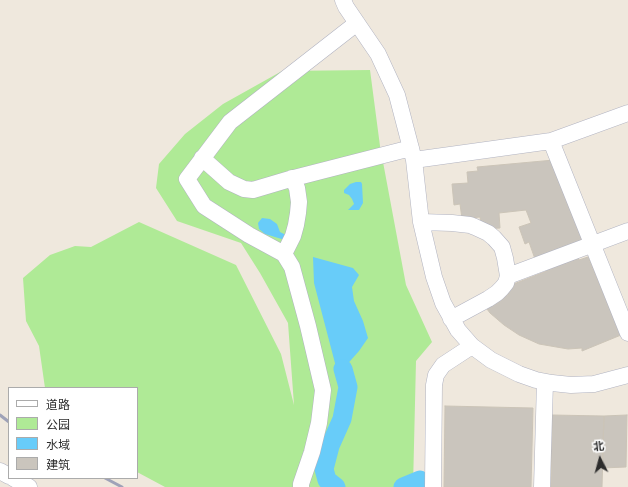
<!DOCTYPE html>
<html>
<head>
<meta charset="utf-8">
<style>
	body { margin:0 }
	#map { position:relative; width:628px; height:487px; overflow:hidden; background:#efe8dd; font-family:"DejaVu Sans","Noto Sans SC",sans-serif }
	canvas { display:block }
	.legend { position:absolute; left:8px; top:387px; width:130px; height:92px; box-sizing:border-box; background:#fff; border:1px solid #ababab; margin:0; padding:5px 7px; list-style:none; font-size:12px; color:#2c2c2c }
	.legend li { display:flex; align-items:center; gap:8px; height:20px }
	.legend b { width:20px; border:1px solid #ababab }
	.north { position:absolute; left:580px; top:439px; width:40px; height:40px; -webkit-text-stroke:3px #fff; paint-order:stroke; rotate:354deg; font-size:11px; font-weight:700; line-height:16px; text-align:center; color:#2c2c2c }
	.north::after { content:''; display:block; margin:auto; width:14px; height:18px; background:#2c2c2c; clip-path:polygon(50% 0,100% 100%,50% 72%,0 100%) }
</style>
</head>
<body>
<div id="map">
<canvas width="628" height="487"></canvas>
<ul class="legend">
<li><b style="height:5px;background:#fff"></b>道路</li>
<li><b style="height:11px;background:#afea96"></b>公园</li>
<li><b style="height:11px;background:#68ccf9"></b>水域</li>
<li><b style="height:11px;background:#cac5bd"></b>建筑</li>
</ul>
<div class="north">北</div>
</div>
<script>
const context = document.querySelector('canvas').getContext('2d');
context.lineJoin = 'round';
function paint(path, color) { context.fillStyle = color; context.fill(path, 'evenodd'); }
const shape = rows => new Path2D(rows.map(r => 'M' + r).join(''));
function trace(path, color, width, dash) { context.strokeStyle = color; context.lineWidth = width; context.lineCap = dash ? 'butt' : 'round'; context.setLineDash(dash || []); context.stroke(path); }
paint(shape([
	[370,70,380,146,406,285,432,342,416,361,413,487,165,487,137,472,137,388,45,388,39,346,26,321,23,278,50,255,75,246,91,247,139,222,236,265,281,354,294,405,288,323,260,273,241,243,177,221,156,188,159,164,185,134,223,104,282,71]
]), '#afea96');
paint(shape([
	[356,182,361,182,362,184,363,203,359,210,348,210,354,204,352,199,349,195,344,193,344,190,350,184],
	[262,218,270,219,277,224,280,232,286,235,285,240,265,234,259,229,258,223],
	[313,257,353,268,359,275,352,287,354,301,363,321,368,338,359,351,343,369,336,367,314,283]
]), '#68ccf9');
trace(shape([
	[336,487,327,480,324,469,330,446,342,419,348,387,343,369],
	[403,487,420,480]
]), '#68ccf9', 19);
const building = shape([
	[554,160,583,240,535,259,529,242,525,244,519,227,531,223,526,210,499,213,500,228,482,229,480,217,462,219,460,204,454,205,452,184,468,183,467,172,478,171,477,167,554,160],
	[573,244,579,260,588,257,621,335,582,351,582,348,568,349,539,344,519,335,504,325,490,313,484,305,508,295,506,287,547,271,542,257,573,244],
	[445,406,533,408,531,487,444,487,445,406],
	[552,415,604,416,602,487,551,487,552,415],
	[627,415,626,467,602,468,604,416,627,415]
]);
paint(building, '#cac5bd');
trace(building, '#cbc4b7', 1);
const minor = shape([
	[343,0,346,7,378,54,397,95,414,160,421,222,434,277,443,303,458,330,472,346,491,360,519,374,536,380,552,383,571,385,594,384,628,375],
	[551,141,628,333],
	[202,158,229,182,244,189,253,190,290,179,411,148],
	[414,160,551,141,628,113],
	[421,222,452,223,470,225,475,227,488,233,494,238,502,247,505,258,508,276,506,283,502,288,497,293,488,299,451,319],
	[284,254,293,236,296,225,298,213,299,202,297,188,292,178],
	[508,276,628,231],
	[0,471,9,476],
	[13,478,29,487],
	[301,487,301,484,312,452,319,423,323,390,308,326,292,267,284,254,249,235,204,206,187,179,230,122,357,23],
	[433,487,434,385,436,375,443,365,472,346],
	[542,487,545,382]
]);
trace(minor, '#b1b3c1', 17);
trace(minor, '#fff', 16);
trace(shape([
	[0,415,9,422],
	[105,478,122,487]
]), '#9fa2b8', 3);
</script>
</body>
</html>
